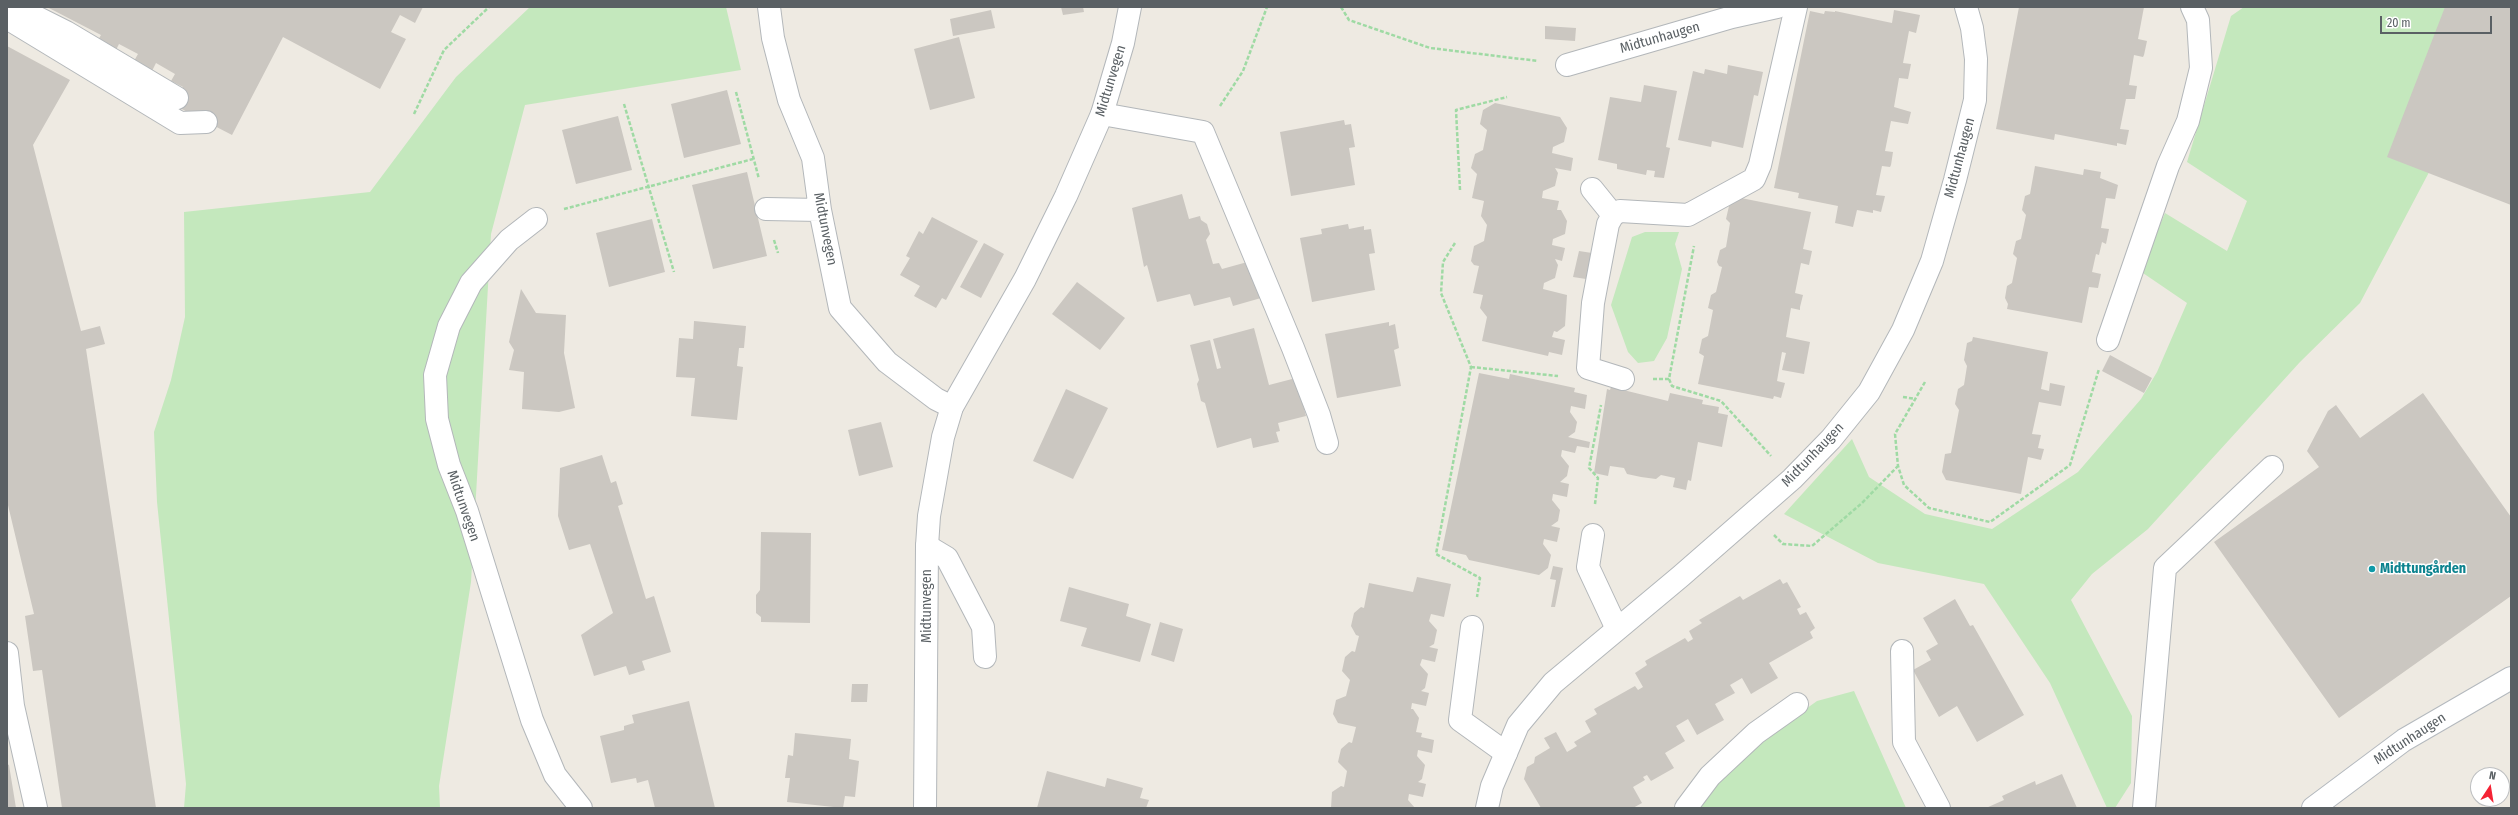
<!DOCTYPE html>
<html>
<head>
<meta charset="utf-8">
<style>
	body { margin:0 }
	#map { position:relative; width:2518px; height:815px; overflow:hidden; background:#eeeae2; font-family:"Fira Sans Condensed",sans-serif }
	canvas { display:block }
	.frame { position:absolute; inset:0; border:8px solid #5a6064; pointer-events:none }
	.north { position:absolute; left:2470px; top:767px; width:40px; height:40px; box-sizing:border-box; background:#fff; border:1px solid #bdbfc1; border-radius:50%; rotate:12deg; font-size:11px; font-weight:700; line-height:16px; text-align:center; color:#5a6064 }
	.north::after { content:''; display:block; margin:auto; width:14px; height:18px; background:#f42335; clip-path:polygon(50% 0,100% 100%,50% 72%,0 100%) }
	.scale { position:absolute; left:2380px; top:16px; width:112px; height:18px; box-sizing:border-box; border:2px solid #5a6064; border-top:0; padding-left:5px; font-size:12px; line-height:14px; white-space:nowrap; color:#5a6064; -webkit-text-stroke:3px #fff; paint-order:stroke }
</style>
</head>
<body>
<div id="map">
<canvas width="2518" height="815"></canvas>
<div class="frame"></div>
<div class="north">N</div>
<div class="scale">20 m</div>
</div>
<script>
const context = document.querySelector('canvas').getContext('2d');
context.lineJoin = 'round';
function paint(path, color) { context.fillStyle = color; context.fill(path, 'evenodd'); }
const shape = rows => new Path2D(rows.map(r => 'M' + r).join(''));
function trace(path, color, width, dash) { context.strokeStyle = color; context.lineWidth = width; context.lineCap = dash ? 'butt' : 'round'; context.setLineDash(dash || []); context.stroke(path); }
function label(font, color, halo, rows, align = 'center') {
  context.font = font + ' "Fira Sans Condensed",sans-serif'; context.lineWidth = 3; context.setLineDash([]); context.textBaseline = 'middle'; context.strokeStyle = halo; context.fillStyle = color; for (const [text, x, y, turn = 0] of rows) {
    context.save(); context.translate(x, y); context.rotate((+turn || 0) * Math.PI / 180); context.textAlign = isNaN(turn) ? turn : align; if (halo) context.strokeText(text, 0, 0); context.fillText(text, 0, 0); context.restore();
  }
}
paint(shape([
	[530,7,726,7,741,70,525,105,491,234,471,582,439,786,440,808,184,808,186,784,157,502,154,432,171,380,185,317,184,212,370,192,456,77],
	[2244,7,2492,7,2465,104,2360,303,2300,362,2148,529,2092,574,2071,600,2132,716,2131,783,2115,808,2107,808,2050,683,1984,584,1878,563,1784,514,1852,439,1869,477,1925,514,1992,529,2078,472,2141,399,2157,372,2187,303,2140,271,2165,213,2227,251,2247,201,2187,162,2231,16],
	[1645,232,1679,232,1675,244,1682,269,1667,338,1654,361,1638,363,1628,352,1611,305,1632,237],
	[1854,691,1906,808,1699,808,1710,792,1757,744,1817,701]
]), '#c4e8bd');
paint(shape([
	[47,7,423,7,415,23,400,15,391,32,406,39,380,89,283,37,232,135,174,105,183,87,171,81,175,74,156,63,152,71,134,61,138,54,119,44,115,52,97,42,101,35],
	[1061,7,1083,7,1084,12,1063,15],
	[2019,7,2144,7,2138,39,2147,41,2144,55,2143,57,2134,55,2129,85,2137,86,2135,99,2126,99,2120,129,2129,130,2126,145,2117,143,2117,146,2055,134,2054,140,1996,129],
	[2445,7,2511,7,2511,205,2387,157],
	[991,10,995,28,953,36,950,19],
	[1894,10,1920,15,1916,33,1909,31,1903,63,1911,64,1908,79,1899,78,1894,107,1911,112,1908,124,1891,121,1885,151,1893,152,1891,165,1890,167,1882,166,1876,195,1885,196,1881,212,1873,210,1873,213,1857,210,1853,227,1835,223,1838,206,1798,198,1799,193,1774,188,1810,11,1824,14,1825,11,1835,12,1835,11,1892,23],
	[1545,26,1576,28,1575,41,1545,39],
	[959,37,975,98,930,110,914,49],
	[7,46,70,80,33,145,81,331,100,326,105,344,86,349,156,808,62,808,42,670,33,671,25,616,34,614,7,501],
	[1728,65,1763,72,1758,96,1754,95,1743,148,1712,141,1711,147,1678,140,1693,71,1704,74,1705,69,1727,74],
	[1644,85,1677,91,1666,147,1670,148,1664,178,1654,177,1655,171,1647,170,1646,175,1617,169,1617,164,1598,160,1610,97,1641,102],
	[727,90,741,144,684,158,671,104],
	[1495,103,1560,117,1567,128,1564,142,1553,147,1552,153,1573,158,1571,171,1555,168,1558,173,1555,186,1543,191,1542,198,1559,201,1557,210,1561,210,1567,221,1565,234,1553,239,1552,245,1565,248,1562,261,1555,259,1558,265,1555,278,1544,283,1543,289,1567,295,1565,326,1557,332,1554,331,1552,337,1565,340,1562,355,1549,352,1548,356,1482,341,1487,317,1480,308,1483,295,1473,293,1479,266,1474,265,1471,261,1474,246,1484,241,1487,225,1481,216,1484,201,1472,198,1477,174,1471,168,1475,154,1483,150,1487,130,1480,124,1483,110],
	[618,116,632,170,576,184,562,130],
	[1344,120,1345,125,1351,124,1355,147,1349,148,1355,185,1291,196,1280,132],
	[2035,166,2083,175,2084,169,2101,172,2100,178,2118,185,2115,199,2106,198,2101,228,2109,229,2106,244,2102,242,2099,255,2096,254,2092,272,2101,274,2098,288,2089,287,2082,323,2007,309,2008,304,2005,298,2007,286,2012,283,2017,258,2013,254,2016,241,2021,239,2026,215,2022,210,2025,196,2030,194],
	[747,172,767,256,713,269,692,185],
	[1182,194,1189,219,1200,216,1201,220,1207,224,1210,234,1206,240,1213,264,1219,263,1222,269,1251,261,1261,298,1233,306,1230,297,1194,306,1190,294,1157,302,1147,265,1144,267,1132,208],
	[1736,197,1811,212,1803,249,1812,251,1809,265,1801,263,1795,293,1803,295,1800,307,1800,310,1791,308,1786,337,1810,342,1804,374,1782,370,1786,353,1782,352,1777,381,1785,383,1781,398,1774,396,1773,399,1698,384,1704,356,1699,353,1702,339,1708,336,1713,310,1708,308,1711,295,1716,292,1722,267,1719,266,1717,262,1720,250,1726,247,1730,223,1726,219,1729,206,1735,202],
	[932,217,978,241,946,300,942,298,936,308,914,296,920,286,900,275,910,258,906,256,919,231,923,234],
	[652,219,665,272,609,287,596,233],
	[1348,224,1349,229,1364,226,1364,230,1371,229,1375,253,1369,254,1375,290,1312,302,1300,238,1322,234,1321,229],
	[984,243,1004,254,981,298,960,287],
	[1579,251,1592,253,1586,279,1573,277],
	[1077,282,1125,318,1100,350,1052,314],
	[521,289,536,313,566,315,564,353,575,408,559,412,522,409,524,372,509,370,514,350,509,342],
	[694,321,746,326,744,348,739,348,737,366,743,367,737,420,691,416,695,378,676,377,679,338,693,339],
	[1389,322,1389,326,1395,324,1399,348,1394,350,1401,386,1337,398,1325,334],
	[1254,328,1269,385,1296,378,1306,416,1278,423,1280,431,1276,432,1279,442,1253,448,1251,438,1217,448,1205,403,1201,401,1197,384,1199,380,1190,345,1210,340,1217,369,1221,368,1213,339],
	[1973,337,2048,352,2041,389,2049,391,2050,383,2065,386,2061,406,2039,402,2032,434,2041,435,2038,448,2044,449,2041,460,2028,457,2021,494,1946,480,1942,472,1945,454,1951,453,1959,410,1955,404,1958,389,1964,385,1967,366,1964,360,1967,343,1972,341],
	[2110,355,2152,378,2144,393,2102,371],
	[1479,373,1509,379,1510,374,1575,388,1574,392,1587,395,1585,409,1571,406,1570,412,1577,422,1575,432,1568,437,1590,442,1589,448,1577,446,1575,453,1562,450,1561,456,1569,466,1567,476,1560,482,1569,484,1567,497,1553,494,1552,500,1560,510,1558,521,1551,526,1560,528,1557,542,1544,539,1543,544,1551,555,1548,568,1539,575,1469,560,1466,555,1442,550],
	[1611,387,1668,401,1670,393,1703,400,1702,404,1719,407,1718,413,1728,415,1722,447,1698,442,1691,481,1688,480,1686,490,1673,487,1675,478,1661,475,1656,479,1641,477,1627,474,1624,468,1610,466,1608,476,1594,473,1607,389,1610,390],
	[1066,389,1108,408,1073,479,1033,461],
	[2423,393,2511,517,2511,596,2339,718,2214,542,2319,467,2307,451,2328,411,2336,405,2360,438],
	[881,422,893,467,859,476,848,430],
	[602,455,611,483,616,481,623,504,618,506,646,599,654,596,671,652,642,661,645,670,629,675,626,666,594,676,581,635,613,613,590,544,569,550,558,516,560,468],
	[761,532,811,533,810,623,761,622,761,617,756,613,756,595,760,590],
	[1553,566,1563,568,1555,607,1551,607,1556,580,1550,579],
	[1417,577,1451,584,1444,617,1431,614,1429,621,1437,630,1434,644,1429,647,1438,649,1435,662,1422,659,1420,665,1428,674,1425,688,1421,691,1429,693,1426,706,1412,703,1411,709,1413,709,1419,718,1416,732,1422,733,1421,737,1434,740,1432,753,1418,750,1417,756,1425,765,1422,779,1418,782,1426,784,1423,797,1409,794,1408,800,1415,808,1331,808,1332,792,1341,786,1344,787,1347,771,1338,762,1341,749,1349,742,1352,743,1356,727,1338,723,1333,714,1336,700,1346,696,1350,680,1342,671,1345,657,1352,651,1355,652,1359,636,1356,635,1351,626,1354,613,1361,607,1364,608,1369,583,1413,592],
	[1780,579,1783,584,1787,582,1801,607,1797,609,1800,615,1806,612,1815,628,1810,632,1813,638,1769,663,1778,678,1751,694,1742,678,1730,685,1735,693,1715,704,1724,720,1697,735,1688,719,1676,726,1685,741,1665,753,1674,768,1651,781,1647,775,1643,777,1645,780,1633,787,1642,803,1633,808,1541,808,1524,779,1527,767,1534,763,1535,757,1550,748,1544,738,1556,732,1567,752,1577,746,1574,742,1591,732,1585,721,1597,714,1594,709,1635,686,1638,690,1643,687,1635,673,1647,665,1645,661,1685,638,1688,642,1693,639,1689,631,1702,623,1699,620,1740,596,1743,600],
	[1069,587,1129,604,1126,616,1151,624,1140,662,1081,646,1087,628,1060,621],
	[1955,599,1970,626,1973,625,2024,715,1977,742,1957,706,1939,717,1913,670,1931,660,1926,651,1938,644,1923,618],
	[1160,622,1183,629,1174,662,1151,655],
	[852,684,868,684,867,702,851,702],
	[689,701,715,808,655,808,648,780,637,783,636,778,611,783,600,736,624,730,624,726,634,723,632,715],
	[795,733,851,739,849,759,859,761,855,797,845,796,843,808,787,802,790,778,785,778,788,755,793,756],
	[7,764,9,765,16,808,7,808],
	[1047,771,1105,787,1107,778,1143,788,1140,798,1149,800,1146,808,1037,808],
	[2062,774,2077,808,1986,808,2004,800,2002,796,2035,781,2036,785]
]), '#cbc7c1');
const lane = shape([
	[769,7,773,38,789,100,813,158,820,210,840,308,887,362,936,399,952,407],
	[1102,114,1203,132,1293,348,1319,415,1327,443],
	[1592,189,1613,215],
	[766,209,820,210],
	[1623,379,1588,368,1593,303,1608,224,1613,215,1620,211,1688,215,1754,179,1760,165,1796,7],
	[1593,535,1588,567,1617,629],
	[927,546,947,558,983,627,985,657],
	[1472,627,1460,720,1506,753],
	[2144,808,2165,568,2272,467]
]);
const street = shape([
	[16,7,66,32,177,98],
	[7,18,180,123,206,122],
	[1567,65,1732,17,1777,7],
	[536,219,509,240,471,283,449,326,435,375,437,419,449,465,467,511,532,720,555,775,581,808],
	[2108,340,2168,166,2188,121,2201,68,2198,20,2192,7],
	[1902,651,1904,742,1939,808],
	[7,653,13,706,36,808],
	[925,808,927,546,929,516,943,437,952,407,1025,279,1066,196,1102,114,1123,43,1130,7],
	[1487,808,1492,786,1518,725,1553,683,1681,576,1792,479,1831,439,1869,392,1903,330,1932,261,1955,180,1975,100,1976,59,1972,28,1966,7],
	[1686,808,1710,776,1756,733,1797,704]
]);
const secondary = shape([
	[2313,808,2404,740,2511,678]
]);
trace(lane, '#b3b7ba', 24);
trace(street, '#b3b7ba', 24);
trace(secondary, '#b4b9be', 24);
trace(shape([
	[1341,7,1349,20,1430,48,1538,61],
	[736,92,759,179],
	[624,104,674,272],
	[1220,106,1243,71,1267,7],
	[414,114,444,50,489,7],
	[1460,190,1456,110,1507,97],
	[564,209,753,159],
	[774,240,778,253],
	[1455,243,1443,262,1441,293,1471,367,1436,554,1480,578,1477,597],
	[1471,367,1558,376],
	[1653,379,1669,379,1694,246],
	[1669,379,1672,386,1721,401,1771,456],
	[1925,382,1895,434,1898,466,1904,485,1929,508,1990,522,2070,465,2099,369],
	[1903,397,1916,399],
	[1595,504,1598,478,1589,468,1601,405],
	[1774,535,1783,544,1812,546,1862,503,1898,466]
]), '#9fdaa4', 2.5, [4, 2]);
trace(lane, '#fff', 22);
trace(street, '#fff', 22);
trace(secondary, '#fff', 22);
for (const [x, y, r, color] of [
	[2372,569,4,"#0f9aa8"]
]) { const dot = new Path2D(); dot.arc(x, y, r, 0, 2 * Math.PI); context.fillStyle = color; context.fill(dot); trace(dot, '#fff', 1.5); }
label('14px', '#5a6064', '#fff', [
	["Midtunhaugen",1660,38,-16],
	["Midtunvegen",1111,81,-73],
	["Midtunhaugen",1960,158,-75],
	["Midtunvegen",825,229,79],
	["Midtunhaugen",1813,455,-46],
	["Midtunvegen",463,506,71],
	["Midtunvegen",927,606,-90],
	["Midtunhaugen",2410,739,-33]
]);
label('bold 14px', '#0d838f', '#fff', [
	["Midttungården",2380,569]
], 'left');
</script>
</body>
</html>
